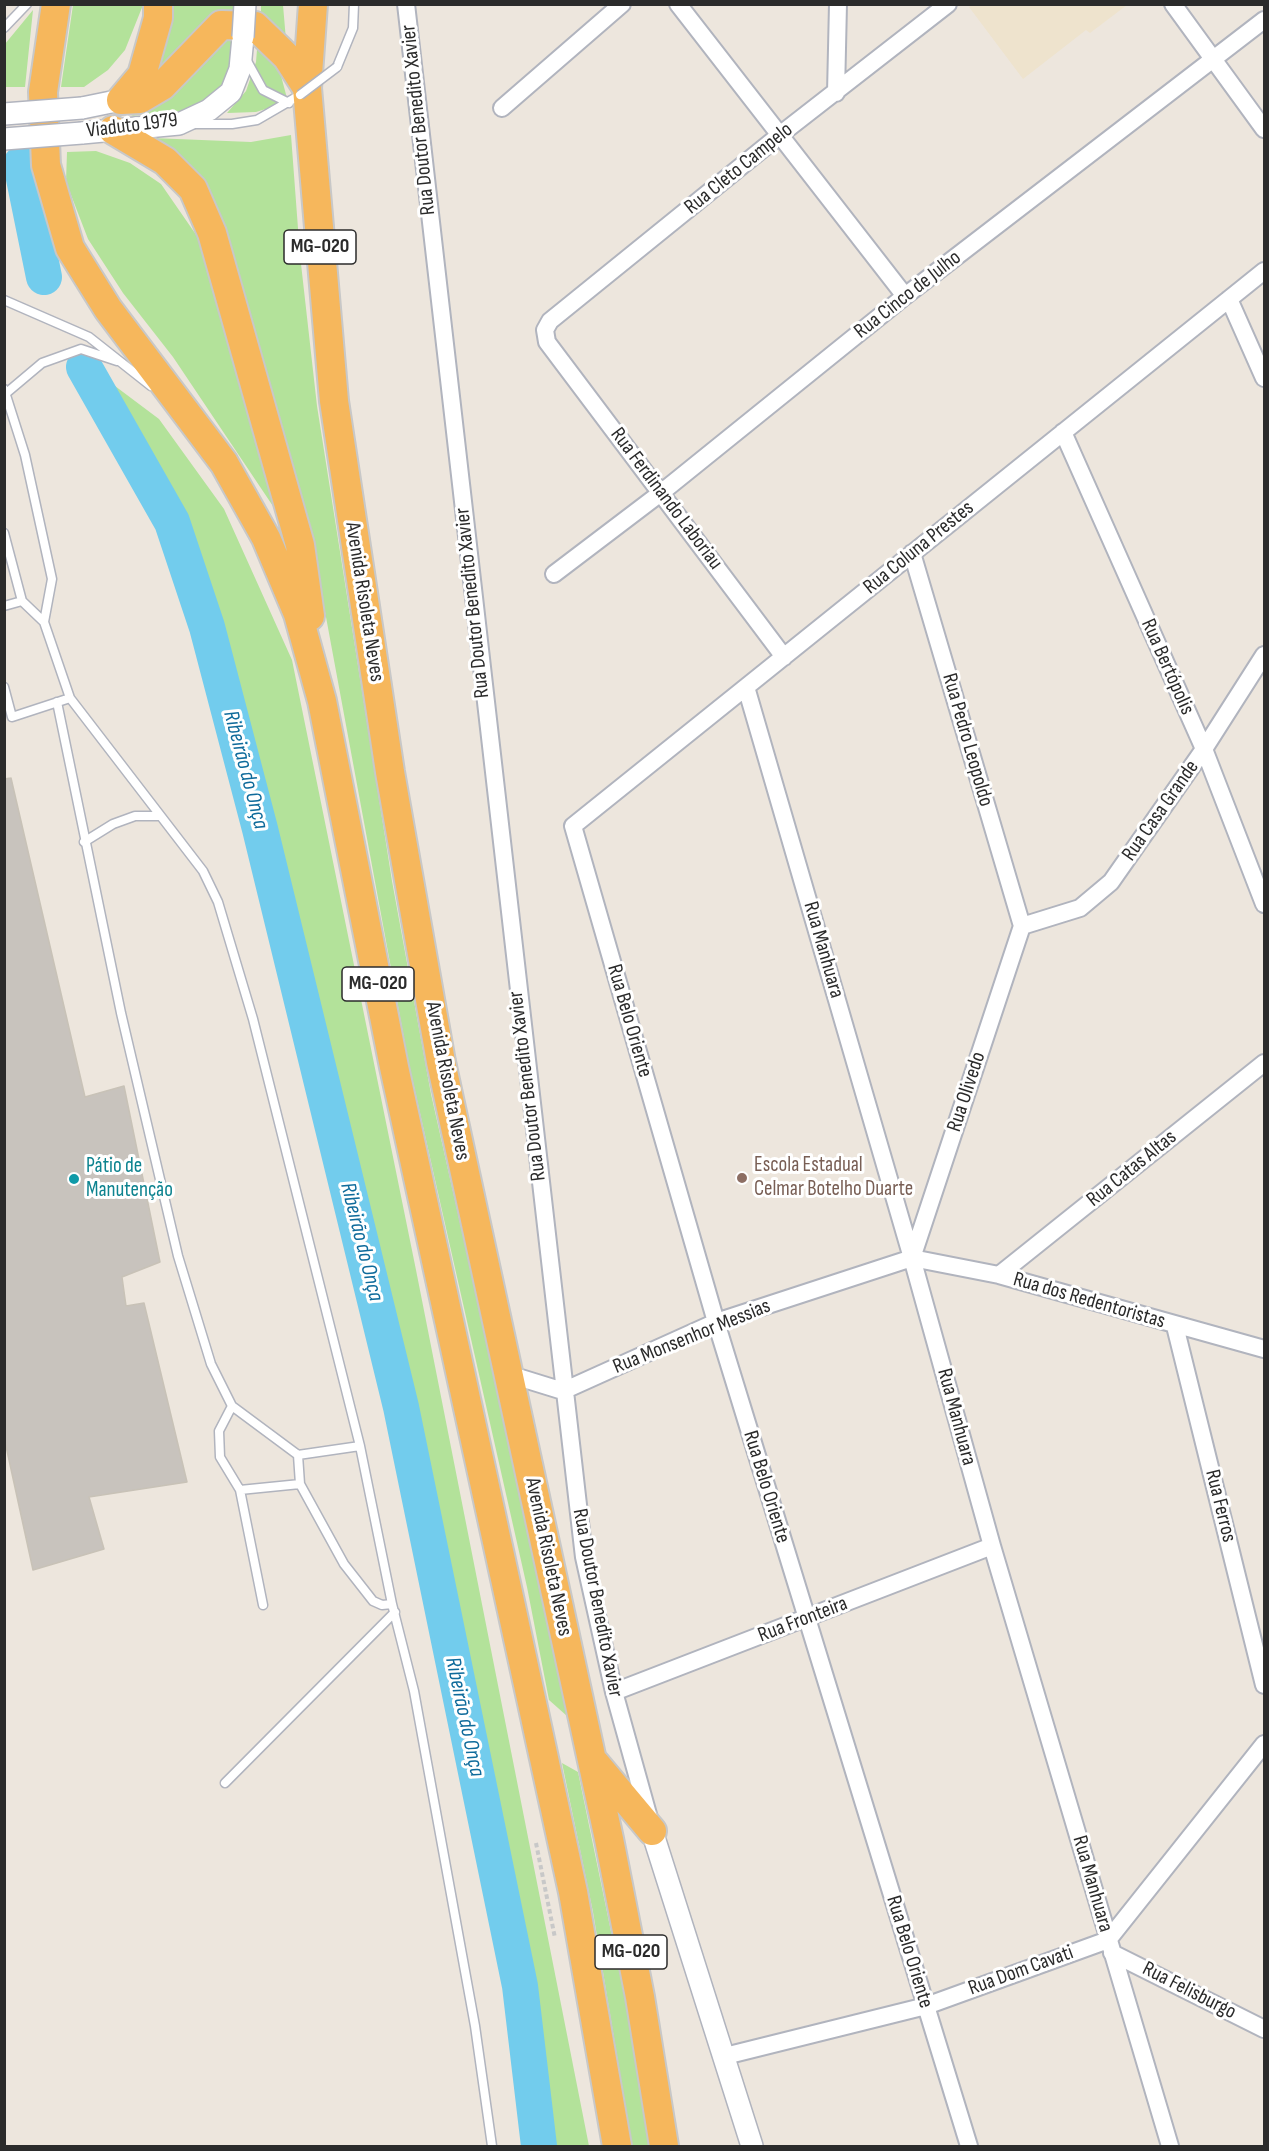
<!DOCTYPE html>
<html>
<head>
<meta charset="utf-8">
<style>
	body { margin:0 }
	#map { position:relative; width:1269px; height:2151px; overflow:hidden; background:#ede6dd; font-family:"Sofia Sans Condensed",sans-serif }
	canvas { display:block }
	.frame { position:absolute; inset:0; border:6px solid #2b2b2b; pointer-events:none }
</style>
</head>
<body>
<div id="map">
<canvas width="1269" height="2151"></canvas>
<div class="frame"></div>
</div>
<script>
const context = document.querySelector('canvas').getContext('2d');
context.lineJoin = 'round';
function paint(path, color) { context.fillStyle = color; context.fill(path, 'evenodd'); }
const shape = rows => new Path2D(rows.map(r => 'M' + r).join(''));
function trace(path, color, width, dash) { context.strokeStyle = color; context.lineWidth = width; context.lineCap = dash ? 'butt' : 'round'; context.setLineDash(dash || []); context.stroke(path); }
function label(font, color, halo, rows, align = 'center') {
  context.font = font + ' "Sofia Sans Condensed",sans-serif'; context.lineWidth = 6; context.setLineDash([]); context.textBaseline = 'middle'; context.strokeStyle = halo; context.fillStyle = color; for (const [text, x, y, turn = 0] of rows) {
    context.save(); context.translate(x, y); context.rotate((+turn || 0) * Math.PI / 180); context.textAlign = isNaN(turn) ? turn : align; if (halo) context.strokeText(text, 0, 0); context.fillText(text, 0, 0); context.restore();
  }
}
paint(shape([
	[972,5,972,4,1127,5,1090,33,1086,30,1023,79,969,7]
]), '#eee3cd');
paint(shape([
	[73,5,143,5,125,50,108,70,84,87,61,87],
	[171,5,236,5,236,13,151,84],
	[261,5,283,5,286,40,261,20],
	[33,10,25,87,5,87,5,44],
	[226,33,235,36,230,71,217,94,190,110,131,116,166,98],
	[258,37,280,72,288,102,256,112,227,113,246,91,256,62],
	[291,135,300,255,317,406,392,881,431,1094,548,1614,567,1716,549,1700,527,1587,408,1060,316,563,233,284,152,138,251,142],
	[96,151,130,163,161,184,199,239,289,530,173,357,123,293,88,239,66,182,67,152],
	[99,374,159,419,224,509,292,660,416,1270,589,2146,545,2146,530,2019,462,1672,378,1281,227,677,181,527],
	[562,1763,578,1772,632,2033,651,2146,632,2146,593,1912]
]), '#b3e29a');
trace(shape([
	[21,164,44,277],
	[84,367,172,522,207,627,260,829,401,1407,520,1986,539,2146]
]), '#72cced', 36);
const building = shape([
	[11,778,85,1097,124,1086,160,1262,122,1277,126,1306,144,1303,187,1482,89,1497,104,1549,33,1570,4,1437,4,779,11,778]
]);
paint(building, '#c8c3bd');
trace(building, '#c8c2b7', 1.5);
const service = shape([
	[4,28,27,4],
	[247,61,263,90,289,103],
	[337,67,353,28,354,4],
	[194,124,232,124,257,120,300,95],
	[4,300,89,337,151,386],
	[4,389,25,455,52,579,44,622],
	[4,395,42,363,81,349,117,361],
	[4,533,22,601,4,606],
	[22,601,44,622,70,698,203,871,218,902,253,1019,360,1446,392,1604,414,1691,475,2026,492,2146],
	[4,687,12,717,70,698],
	[57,702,121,1013,178,1256,211,1364,232,1406,298,1455,360,1446],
	[84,842,113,824,135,816,160,816],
	[232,1406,219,1431,220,1457,240,1490,263,1605],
	[298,1455,300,1484,344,1564,373,1601,382,1605,392,1604],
	[240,1490,300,1484],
	[225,1783,395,1612]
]);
const minor = shape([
	[406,4,584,1557,614,1692,649,1818],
	[678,4,905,296],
	[1173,4,1264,129],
	[836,93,838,4],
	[502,108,622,4],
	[1229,299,1264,378],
	[1063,432,1204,749,1264,904],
	[912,553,1022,926],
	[554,574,662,492,905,296,1264,20],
	[784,657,547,342,545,330,550,321,781,134,948,4],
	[746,687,912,1258,992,1546,1170,2146],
	[1022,926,1080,908,1111,882,1204,749,1264,655],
	[912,1258,1022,926],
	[999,1275,1264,1063],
	[1175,1326,1264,1685],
	[508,1374,563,1391,716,1322,912,1258,999,1275,1264,1349],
	[614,1692,992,1546],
	[1112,1953,1264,2029],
	[725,2056,926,2006,1108,1940,1264,1744],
	[969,2146,716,1322,573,826,1264,271]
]);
const tertiary = shape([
	[82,108,121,100],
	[82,133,179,124,209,110,231,92,240,69,243,37],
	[652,1831,752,2146]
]);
const trunk = shape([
	[56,4,43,92,46,165,70,248,108,309,224,463,266,538,298,614,322,701,394,1067,573,1892,617,2146],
	[313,4,307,88,334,401,390,772,441,1062,609,1839,640,1997,664,2146],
	[121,100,140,99,162,86,221,25,255,26,287,57,307,88],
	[121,100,142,75,158,18,158,4],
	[113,130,165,161,193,189,212,233,300,545,310,616],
	[595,1763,652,1831]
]);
trace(service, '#b1b4be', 11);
trace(minor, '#b1b4be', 20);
trace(tertiary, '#b1b4be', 24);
trace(trunk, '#c8c8c8', 32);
trace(shape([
	[536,1843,555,1938]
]), '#c8c8c8', 4, [4.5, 3]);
trace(service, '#fff', 8);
trace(minor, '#fff', 16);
trace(tertiary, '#fff', 21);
trace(trunk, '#f6b75c', 28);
const serviceBridge = shape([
	[300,95,337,67]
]);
const tertiaryBridge = shape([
	[243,37,245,4],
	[4,114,82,108],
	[4,139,82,133]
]);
trace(serviceBridge, '#b1b4be', 11, []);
trace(tertiaryBridge, '#b1b4be', 24, []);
trace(serviceBridge, '#fff', 8);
trace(tertiaryBridge, '#fff', 21);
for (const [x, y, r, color] of [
	[742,1178,6,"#8d6e63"],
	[74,1179,6,"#0f9aa8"]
]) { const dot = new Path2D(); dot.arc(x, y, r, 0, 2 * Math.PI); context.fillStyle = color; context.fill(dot); trace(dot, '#fff', 2); }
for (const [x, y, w] of [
	[320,247,72],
	[378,984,72],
	[631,1952,72]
]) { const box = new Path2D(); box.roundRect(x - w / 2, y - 17, w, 34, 4.5); context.fillStyle = '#fff'; context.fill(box); trace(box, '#2b2b2b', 1.5); }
label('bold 20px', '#2b2b2b', null, [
	["MG-020",320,247],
	["MG-020",378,984],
	["MG-020",631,1952]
]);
label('21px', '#2b2b2b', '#fff', [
	["Rua Doutor Benedito Xavier",419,120,-96],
	["Viaduto 1979",132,126,-7],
	["Rua Cleto Campelo",739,169,-39],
	["Rua Cinco de Julho",908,295,-38],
	["Rua Ferdinando Laboriau",666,499,53],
	["Rua Coluna Prestes",919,548,-39],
	["Avenida Risoleta Neves",364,602,81],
	["Rua Doutor Benedito Xavier",473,603,-96],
	["Rua Bertópolis",1167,667,66],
	["Rua Pedro Leopoldo",967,740,74],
	["Rua Casa Grande",1161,811,-55],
	["Rua Manhuara",823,950,74],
	["Rua Belo Oriente",629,1021,74],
	["Avenida Risoleta Neves",447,1081,79],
	["Rua Doutor Benedito Xavier",528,1086,-97],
	["Rua Olivedo",967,1092,-72],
	["Rua Catas Altas",1132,1169,-39],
	["Rua dos Redentoristas",1089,1301,16],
	["Rua Monsenhor Messias",692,1337,-22],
	["Rua Manhuara",956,1417,75],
	["Rua Belo Oriente",766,1487,73],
	["Rua Ferros",1220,1506,76],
	["Avenida Risoleta Neves",548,1557,78],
	["Rua Doutor Benedito Xavier",597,1603,79],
	["Rua Fronteira",803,1620,-21],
	["Rua Manhuara",1092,1884,74],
	["Rua Belo Oriente",909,1952,73],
	["Rua Dom Cavati",1021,1971,-20],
	["Rua Felisburgo",1189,1991,27]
]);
label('21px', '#785e54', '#fff', [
	["Escola Estadual",754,1166],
	["Celmar Botelho Duarte",754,1190]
], 'left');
label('21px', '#0d838f', '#fff', [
	["Pátio de",86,1167],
	["Manutenção",86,1191]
], 'left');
label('italic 22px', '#0f6b9b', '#fff', [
	["Ribeirão do Onça",245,770,75],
	["Ribeirão do Onça",361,1242,76],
	["Ribeirão do Onça",464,1717,78]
]);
</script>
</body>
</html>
